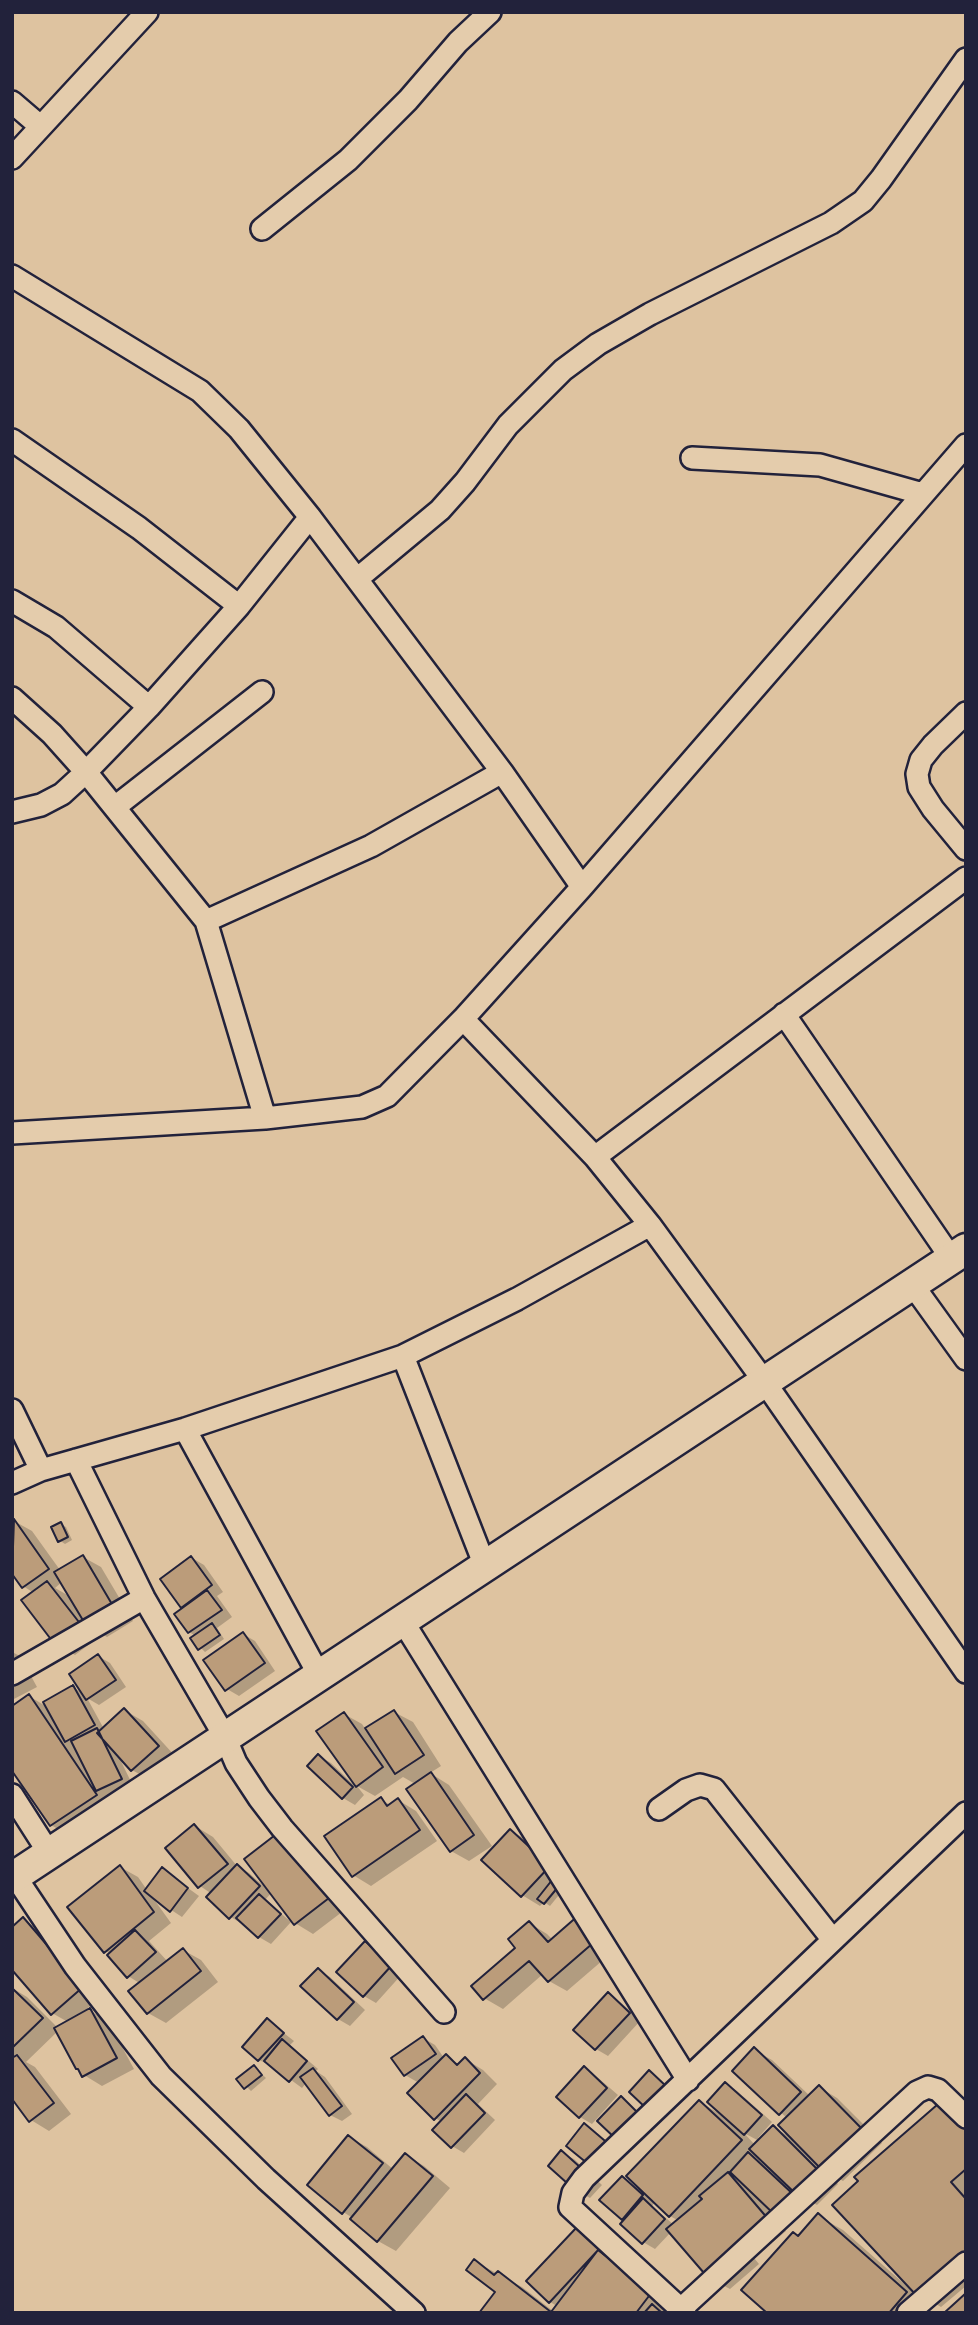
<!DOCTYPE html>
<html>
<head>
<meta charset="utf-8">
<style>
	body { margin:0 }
	#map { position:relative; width:978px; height:2325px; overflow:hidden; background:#dec3a0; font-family:"Patrick Hand",sans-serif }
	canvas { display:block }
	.frame { position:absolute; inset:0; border:14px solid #22223b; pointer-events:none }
</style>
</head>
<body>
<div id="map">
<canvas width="978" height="2325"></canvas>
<div class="frame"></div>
</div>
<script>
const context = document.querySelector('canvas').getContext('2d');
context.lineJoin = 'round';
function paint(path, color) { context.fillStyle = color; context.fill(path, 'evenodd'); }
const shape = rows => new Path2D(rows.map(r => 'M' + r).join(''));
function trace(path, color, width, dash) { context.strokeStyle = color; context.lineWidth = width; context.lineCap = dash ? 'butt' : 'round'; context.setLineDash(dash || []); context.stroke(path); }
paint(shape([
	[14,1521,32,1531,60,1570,83,1557,101,1567,133,1621,107,1637,92,1628,99,1637,75,1655,57,1644,34,1593,23,1586,12,1571],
	[62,1582,71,1597,55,1588],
	[60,1524,66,1527,72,1540,65,1544,59,1540],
	[192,1558,204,1565,223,1592,217,1596,232,1617,217,1628,224,1639,205,1652,192,1639,196,1636,189,1632,184,1609,162,1579],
	[243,1634,255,1641,275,1671,239,1696,227,1689],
	[12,1652,20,1656,37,1687,12,1700],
	[98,1656,110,1663,126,1687,99,1705,87,1698,104,1729,124,1710,143,1721,176,1757,150,1780,132,1770,119,1757,133,1786,75,1839,51,1825,29,1696,47,1707,73,1687,84,1694],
	[394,1712,413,1722,441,1766,430,1773,449,1785,492,1846,469,1861,451,1851,417,1785,403,1777,375,1796,357,1786,364,1795,355,1805,343,1798,319,1756,331,1763,354,1785,344,1714,362,1724,366,1730],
	[381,1799,390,1805,398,1800,416,1811,437,1841,371,1886,353,1875],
	[195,1826,213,1837,237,1866,249,1873,268,1890,279,1834,346,1909,313,1934,295,1923,272,1892,265,1900,291,1922,271,1944,259,1937,244,1923,242,1924,231,1917,212,1894,200,1886],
	[511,1831,529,1841,567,1885,550,1906,544,1902,540,1906,522,1895],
	[120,1867,138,1877,147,1890,163,1870,199,1896,182,1917,153,1898,171,1923,149,1941,168,1962,183,1950,201,1960,218,1982,166,2023,148,2013,141,1984,128,1976,111,1954,105,1951],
	[581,1916,617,1948,567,1991,549,1981,543,1974,503,2009,484,1998,518,1948,529,1923,547,1934,553,1940],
	[23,1920,41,1930,100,1998,87,2009,108,2021,134,2069,102,2086,84,2075,58,2031,26,2062,35,2067,71,2114,49,2131,31,2120,12,2096,12,1988,27,1997,58,2028,68,2022,52,2013],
	[365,1943,377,1950,403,1973,376,2003,364,1996,338,1972],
	[318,1970,330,1977,365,2010,350,2026,338,2019],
	[609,1995,620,2002,641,2020,608,2056,596,2049],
	[267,2020,294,2041,290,2045,318,2069,316,2071,325,2077,352,2114,342,2121,330,2115,306,2083,302,2088,272,2066,259,2060],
	[423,2038,435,2045,444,2058,446,2056,460,2065,465,2059,483,2070,497,2084,478,2104,495,2120,464,2153,452,2146,442,2122,435,2118,419,2083,405,2075],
	[754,2050,772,2060,810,2096,819,2087,837,2098,882,2143,843,2181,827,2172,838,2184,817,2205,798,2194,789,2222,770,2211,786,2231,754,2258,759,2264,730,2289,711,2279,671,2232,655,2249,643,2242,623,2219,622,2178,637,2187,700,2102,720,2114,725,2084,737,2091,772,2122,758,2138,760,2141,773,2127,792,2138,787,2118,734,2071],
	[744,2133,759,2141,755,2145],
	[655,2202,670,2216,679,2221,674,2225,652,2206],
	[254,2067,266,2078,251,2091,239,2079],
	[584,2069,596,2076,618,2095,592,2124,580,2117],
	[966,2112,966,2286,941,2307,917,2293,930,2307,925,2313,769,2313,799,2238,818,2216,843,2230,909,2288,911,2286],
	[349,2137,367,2147,394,2170,406,2155,424,2166,450,2188,396,2251,378,2241,353,2218,343,2212],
	[562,2153,574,2159,602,2185,590,2198,578,2191],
	[596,2239,671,2313,481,2313,497,2292,474,2261,522,2287,553,2311,557,2306,550,2302]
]), '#0003');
const building = shape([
	[14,1519,49,1569,22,1588,12,1574,14,1519],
	[61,1522,68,1537,58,1542,51,1527,61,1522],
	[83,1555,116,1611,87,1627,54,1572,83,1555],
	[191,1556,212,1585,181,1608,160,1579,191,1556],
	[47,1581,82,1626,56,1646,21,1600,47,1581],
	[207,1590,222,1610,188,1633,174,1614,207,1590],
	[212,1623,220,1635,198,1650,190,1638,212,1623],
	[243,1632,265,1663,225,1691,203,1660,243,1632],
	[98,1654,116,1680,86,1700,69,1674,98,1654],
	[73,1685,95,1725,65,1742,43,1702,73,1685],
	[29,1694,97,1795,50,1826,12,1771,12,1706,29,1694],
	[124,1708,159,1746,131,1771,97,1733,124,1708],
	[394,1710,424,1755,395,1774,365,1728,394,1710],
	[344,1712,383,1767,356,1787,316,1731,344,1712],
	[97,1728,122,1779,96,1791,71,1741,97,1728],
	[318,1754,353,1787,342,1799,307,1766,318,1754],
	[431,1772,474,1835,450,1852,406,1789,431,1772],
	[381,1797,387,1806,398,1798,420,1830,352,1877,324,1836,381,1797],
	[194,1824,228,1864,198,1888,165,1848,194,1824],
	[510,1829,550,1866,521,1897,481,1860,510,1829],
	[279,1832,329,1898,294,1925,244,1859,279,1832],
	[237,1864,260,1886,229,1919,206,1897,237,1864],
	[120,1865,154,1912,104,1953,67,1907,120,1865],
	[162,1867,188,1888,170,1912,144,1891,162,1867],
	[556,1875,563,1881,544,1904,537,1899,556,1875],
	[259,1894,281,1914,258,1938,236,1918,259,1894],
	[580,1914,600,1937,548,1982,529,1961,483,2000,471,1986,515,1948,508,1939,529,1921,548,1942,580,1914],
	[23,1917,83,1987,51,2015,12,1970,12,1927,23,1917],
	[135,1930,156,1952,127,1978,107,1955,135,1930],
	[365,1941,392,1965,363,1997,336,1972,365,1941],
	[183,1948,201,1971,147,2014,128,1991,183,1948],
	[318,1968,354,2002,337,2020,300,1986,318,1968],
	[12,1988,43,2018,12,2048,12,1988],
	[608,1992,630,2013,595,2050,573,2030,608,1992],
	[90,2008,117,2058,82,2077,78,2069,76,2069,54,2028,90,2008],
	[267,2018,284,2033,258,2061,242,2047,267,2018],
	[423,2036,436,2054,404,2076,391,2058,423,2036],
	[282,2039,307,2061,289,2082,264,2061,282,2039],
	[754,2047,801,2092,779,2115,732,2071,754,2047],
	[446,2054,457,2065,465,2057,480,2073,434,2120,407,2093,446,2054],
	[17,2055,54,2103,29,2122,12,2099,12,2058,17,2055],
	[254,2065,262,2075,244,2089,236,2079,254,2065],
	[584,2066,607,2088,579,2118,556,2097,584,2066],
	[313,2068,342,2106,329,2116,300,2077,313,2068],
	[649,2070,667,2087,647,2109,629,2092,649,2070],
	[725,2082,762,2115,744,2135,707,2102,725,2082],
	[819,2085,865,2132,824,2172,778,2125,819,2085],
	[466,2094,485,2113,451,2148,432,2130,466,2094],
	[621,2096,640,2115,617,2140,597,2121,621,2096],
	[945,2098,966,2122,966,2169,951,2182,966,2199,966,2251,916,2295,832,2205,858,2181,854,2177,945,2098],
	[699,2100,742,2140,669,2217,626,2176,699,2100],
	[584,2123,611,2146,593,2168,566,2146,584,2123],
	[773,2125,821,2173,798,2196,749,2149,773,2125],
	[348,2135,383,2163,342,2214,307,2185,348,2135],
	[561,2150,591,2177,577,2192,548,2166,561,2150],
	[748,2152,795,2196,776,2216,730,2172,748,2152],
	[405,2153,433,2176,377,2242,350,2219,405,2153],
	[728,2172,769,2220,710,2280,666,2229,702,2199,699,2196,728,2172],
	[622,2176,643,2195,622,2220,599,2200,622,2176],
	[643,2198,665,2219,642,2244,620,2224,643,2198],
	[818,2213,907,2292,889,2313,767,2313,741,2290,793,2232,798,2236,818,2213],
	[577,2227,600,2248,549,2303,526,2281,577,2227],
	[598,2250,652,2292,636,2313,479,2313,495,2292,466,2270,474,2259,494,2275,498,2271,551,2312,598,2250],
	[966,2293,966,2313,944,2313,966,2293],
	[652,2304,662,2313,644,2313,652,2304]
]);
paint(building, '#bb9c7a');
trace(building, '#22223b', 2);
const minor = shape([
	[12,102,40,126],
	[12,158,147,12],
	[262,229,348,160,408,100,458,42,490,12],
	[12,276,200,391,239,429,310,517,502,772,582,887],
	[12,440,139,528,239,606],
	[692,458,820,465,923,494],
	[357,579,440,510,465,482,508,425,563,370,598,344,650,314,831,223,863,201,881,179,966,59],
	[12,601,56,627,149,707],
	[12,698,52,734,86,772,206,921,265,1118],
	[966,713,933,745,921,760,917,774,919,787,933,809,966,849],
	[115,807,262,692],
	[12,812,41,805,62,794,86,772,149,707,239,606,310,517],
	[206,921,371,846,502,772],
	[784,1014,951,1258],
	[463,1019,595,1157,650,1225,764,1381,966,1672],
	[12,1133,265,1118,362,1107,387,1096,463,1019,582,887,966,445],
	[595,1157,966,878],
	[912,1284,966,1359],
	[403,1356,485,1566],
	[12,1410,41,1470],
	[185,1429,319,1675],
	[76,1460,144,1598,225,1737,236,1763,259,1798,282,1828,444,2012],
	[12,1483,41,1470,185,1429,403,1356,517,1299,650,1225],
	[402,1620,688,2080],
	[12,1674,144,1598],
	[12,1795,49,1853],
	[659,1809,686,1790,700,1785,714,1789,833,1940],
	[15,1876,75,1966,161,2076,266,2179,414,2313],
	[681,2309,917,2092,928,2087,938,2090,966,2117],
	[685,2313,570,2207,573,2193,584,2178,966,1813],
	[908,2313,966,2263]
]);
const secondary = shape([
	[12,1878,966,1249]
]);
trace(minor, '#22223b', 26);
trace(secondary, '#22223b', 35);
trace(minor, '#e4ccac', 21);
trace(secondary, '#e4ccac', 30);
</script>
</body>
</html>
